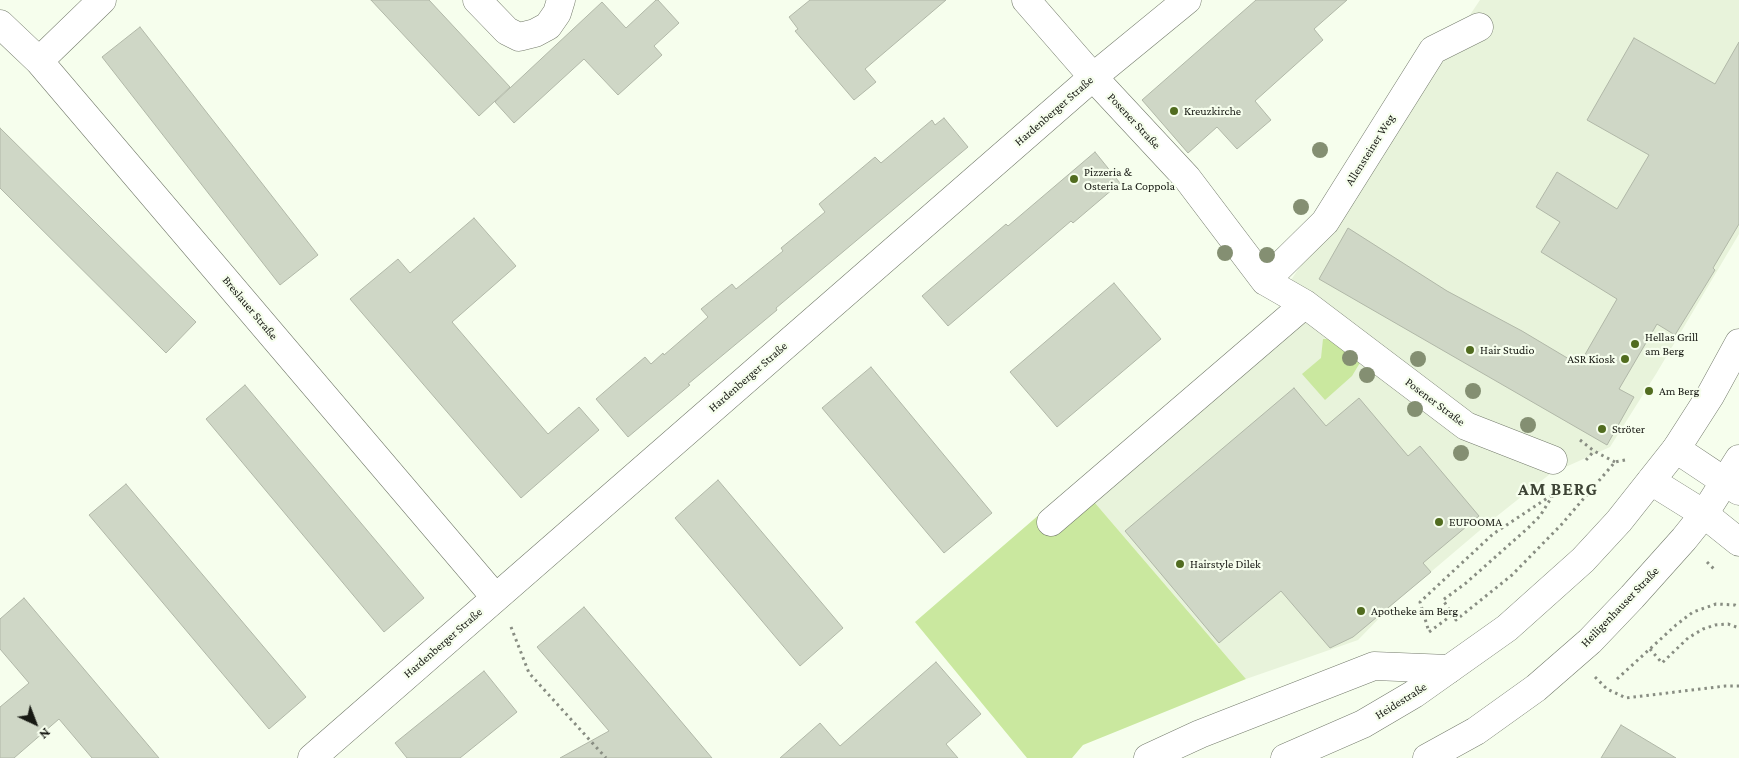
<!DOCTYPE html>
<html>
<head>
<meta charset="utf-8">
<style>
	body { margin:0 }
	#map { position:relative; width:1739px; height:758px; overflow:hidden; background:#f6feed; font-family:"Crimson Pro",serif }
	canvas { display:block }
	.north { position:absolute; left:10px; top:698px; width:50px; height:50px; -webkit-text-stroke:4px #f6feed; paint-order:stroke; rotate:137deg; font-size:14px; font-weight:700; line-height:20px; text-align:center; color:#171913 }
	.north::after { content:''; display:block; margin:auto; width:18px; height:22px; background:#171913; clip-path:polygon(50% 0,100% 100%,50% 72%,0 100%) }
</style>
</head>
<body>
<div id="map">
<canvas width="1739" height="758"></canvas>
<div class="north">N</div>
</div>
<script>
const context = document.querySelector('canvas').getContext('2d');
context.lineJoin = 'round';
function paint(path, color) { context.fillStyle = color; context.fill(path, 'evenodd'); }
const shape = rows => new Path2D(rows.map(r => 'M' + r).join(''));
function trace(path, color, width, dash) { context.strokeStyle = color; context.lineWidth = width; context.lineCap = dash ? 'butt' : 'round'; context.setLineDash(dash || []); context.stroke(path); }
function label(font, color, halo, rows, align = 'center') {
  context.font = font + ' "Crimson Pro",serif'; context.lineWidth = 4.5; context.setLineDash([]); context.textBaseline = 'middle'; context.strokeStyle = halo; context.fillStyle = color; for (const [text, x, y, turn = 0] of rows) {
    context.save(); context.translate(x, y); context.rotate((+turn || 0) * Math.PI / 180); context.textAlign = isNaN(turn) ? turn : align; if (halo) context.strokeText(text, 0, 0); context.fillText(text, 0, 0); context.restore();
  }
}
paint(shape([
	[1480,0,1739,0,1739,234,1656,374,1610,447,1550,474,1492,520,1392,605,1358,640,1246,679,1077,482,1308,291,1291,280]
]), '#e8f3db');
paint(shape([
	[1323,339,1340,339,1361,361,1352,376,1325,400,1302,374,1321,358],
	[1077,482,1246,679,1083,745,1072,758,1027,758,915,622]
]), '#cae89f');
const building = shape([
	[371,0,429,0,510,87,479,116,371,0],
	[656,0,658,0,679,23,654,46,662,55,618,95,584,59,514,123,495,102,602,2,626,28,656,0],
	[810,0,946,0,865,69,876,82,854,100,795,31,798,29,789,17,810,0],
	[1256,0,1347,0,1314,29,1323,40,1255,101,1271,120,1237,149,1217,127,1188,153,1142,100,1256,0],
	[140,27,318,255,280,285,102,57,140,27],
	[1634,38,1715,84,1739,42,1739,224,1713,268,1715,270,1675,335,1657,324,1619,389,1634,397,1607,445,1319,279,1348,228,1447,291,1522,331,1579,365,1617,299,1541,252,1560,222,1536,207,1557,172,1617,209,1649,155,1587,120,1634,38],
	[944,118,968,147,776,308,777,310,688,384,690,385,628,437,596,399,645,357,651,364,663,353,664,355,708,317,701,309,732,284,736,289,783,251,781,248,825,212,819,204,875,157,881,163,932,120,935,125,944,118],
	[0,128,196,322,166,353,0,188,0,128],
	[1095,152,1120,183,1073,223,1071,221,948,326,922,296,1006,224,1008,226,1095,152],
	[474,218,516,266,452,322,548,434,579,407,599,430,521,498,350,299,398,259,410,273,474,218],
	[1114,283,1161,339,1057,427,1010,372,1114,283],
	[871,367,992,513,944,553,822,408,871,367],
	[245,385,424,598,384,632,206,419,245,385],
	[1294,388,1326,426,1359,398,1408,456,1420,446,1479,516,1423,563,1431,572,1353,637,1330,648,1281,591,1219,643,1125,531,1294,388],
	[718,480,843,628,800,666,675,518,718,480],
	[126,484,306,697,269,729,89,515,126,484],
	[24,598,89,675,159,758,92,758,59,719,14,758,0,758,0,707,29,683,0,649,0,619,24,598],
	[584,607,647,681,712,758,560,758,609,731,537,647,584,607],
	[936,662,981,714,946,744,958,758,780,758,820,723,840,746,936,662],
	[484,671,517,712,460,758,407,758,395,743,484,671],
	[1621,725,1676,758,1601,758,1621,725]
]);
paint(building, '#cfd7c6');
trace(building, '#b1b8a8', 1);
const minor = shape([
	[477,0,507,31,519,37,535,33,548,26,557,13,561,0],
	[1026,0,1093,77,1187,178,1265,281,1305,304,1466,426,1553,460],
	[0,24,39,61,495,597],
	[39,61,102,0],
	[1265,281,1325,222,1433,50,1479,27],
	[1676,449,1739,491],
	[1651,481,1704,514,1739,542],
	[1051,522,1305,304],
	[312,758,1093,77,1187,0],
	[1148,758,1200,734,1374,666,1449,669]
]);
const major = shape([
	[1285,758,1363,724,1414,694,1507,628,1583,560,1619,521,1676,449,1710,396,1739,343],
	[1427,758,1476,731,1536,688,1590,641,1632,597,1684,539,1704,514,1739,459]
]);
trace(minor, '#747b6c', 29);
trace(major, '#747b6c', 29);
trace(shape([
	[1580,440,1594,451,1615,462],
	[1586,460,1594,451],
	[1553,495,1540,516,1528,528,1466,583,1443,600,1456,620,1512,575,1561,525,1615,462,1625,460],
	[1707,562,1714,569],
	[1452,615,1429,632,1420,602,1493,534,1552,495],
	[511,627,529,673,606,758],
	[1650,649,1662,663,1688,638,1703,629,1715,625,1728,624,1739,628],
	[1595,677,1607,689,1626,698,1725,686,1739,686],
	[1617,679,1676,625,1693,612,1716,604,1735,605,1739,607]
]), '#888d82', 3, [2.5, 4]);
trace(minor, '#fff', 28);
trace(major, '#fff', 28);
context.fillStyle = '#848f72';
for (const [x, y] of [
	[1320,150],
	[1301,207],
	[1225,253],
	[1267,255],
	[1350,358],
	[1418,359],
	[1367,375],
	[1473,391],
	[1415,409],
	[1528,425],
	[1461,453]
]) { context.beginPath(); context.arc(x, y, 8, 0, 2 * Math.PI); context.fill(); }
for (const [x, y, r, color] of [
	[1174,111,5,"#516c1f"],
	[1074,179,5,"#516c1f"],
	[1635,344,5,"#516c1f"],
	[1470,350,5,"#516c1f"],
	[1625,359,5,"#516c1f"],
	[1649,391,5,"#516c1f"],
	[1602,429,5,"#516c1f"],
	[1439,522,5,"#516c1f"],
	[1180,564,5,"#516c1f"],
	[1361,611,5,"#516c1f"]
]) { const dot = new Path2D(); dot.arc(x, y, r, 0, 2 * Math.PI); context.fillStyle = color; context.fill(dot); trace(dot, '#f6feed', 2); }
label('12px', '#171913', '#f6feed', [
	["Hardenberger Straße",1054,111,-41],
	["Posener Straße",1134,121,47],
	["Allensteiner Weg",1370,150,-58],
	["Breslauer Straße",250,308,50],
	["Hardenberger Straße",748,377,-41],
	["Posener Straße",1435,402,37],
	["Heiligenhauser Straße",1620,607,-46],
	["Hardenberger Straße",443,643,-41],
	["Heidestraße",1401,701,-32]
]);
label('12px', '#171913', '#f6feed', [
	["Kreuzkirche",1184,111],
	["Pizzeria &",1084,172],
	["Osteria La Coppola",1084,186],
	["Hellas Grill",1645,337],
	["am Berg",1645,351],
	["Hair Studio",1480,350],
	["ASR Kiosk",1615,359,"right"],
	["Am Berg",1659,391],
	["Ströter",1612,429],
	["EUFOOMA",1449,522],
	["Hairstyle Dilek",1190,564],
	["Apotheke am Berg",1371,611]
], 'left');
context.letterSpacing = '1px';
label('bold 18px', '#3d4335', '#f6feed', [
	["AM BERG",1558,489]
]);
context.letterSpacing = '0px';
</script>
</body>
</html>
